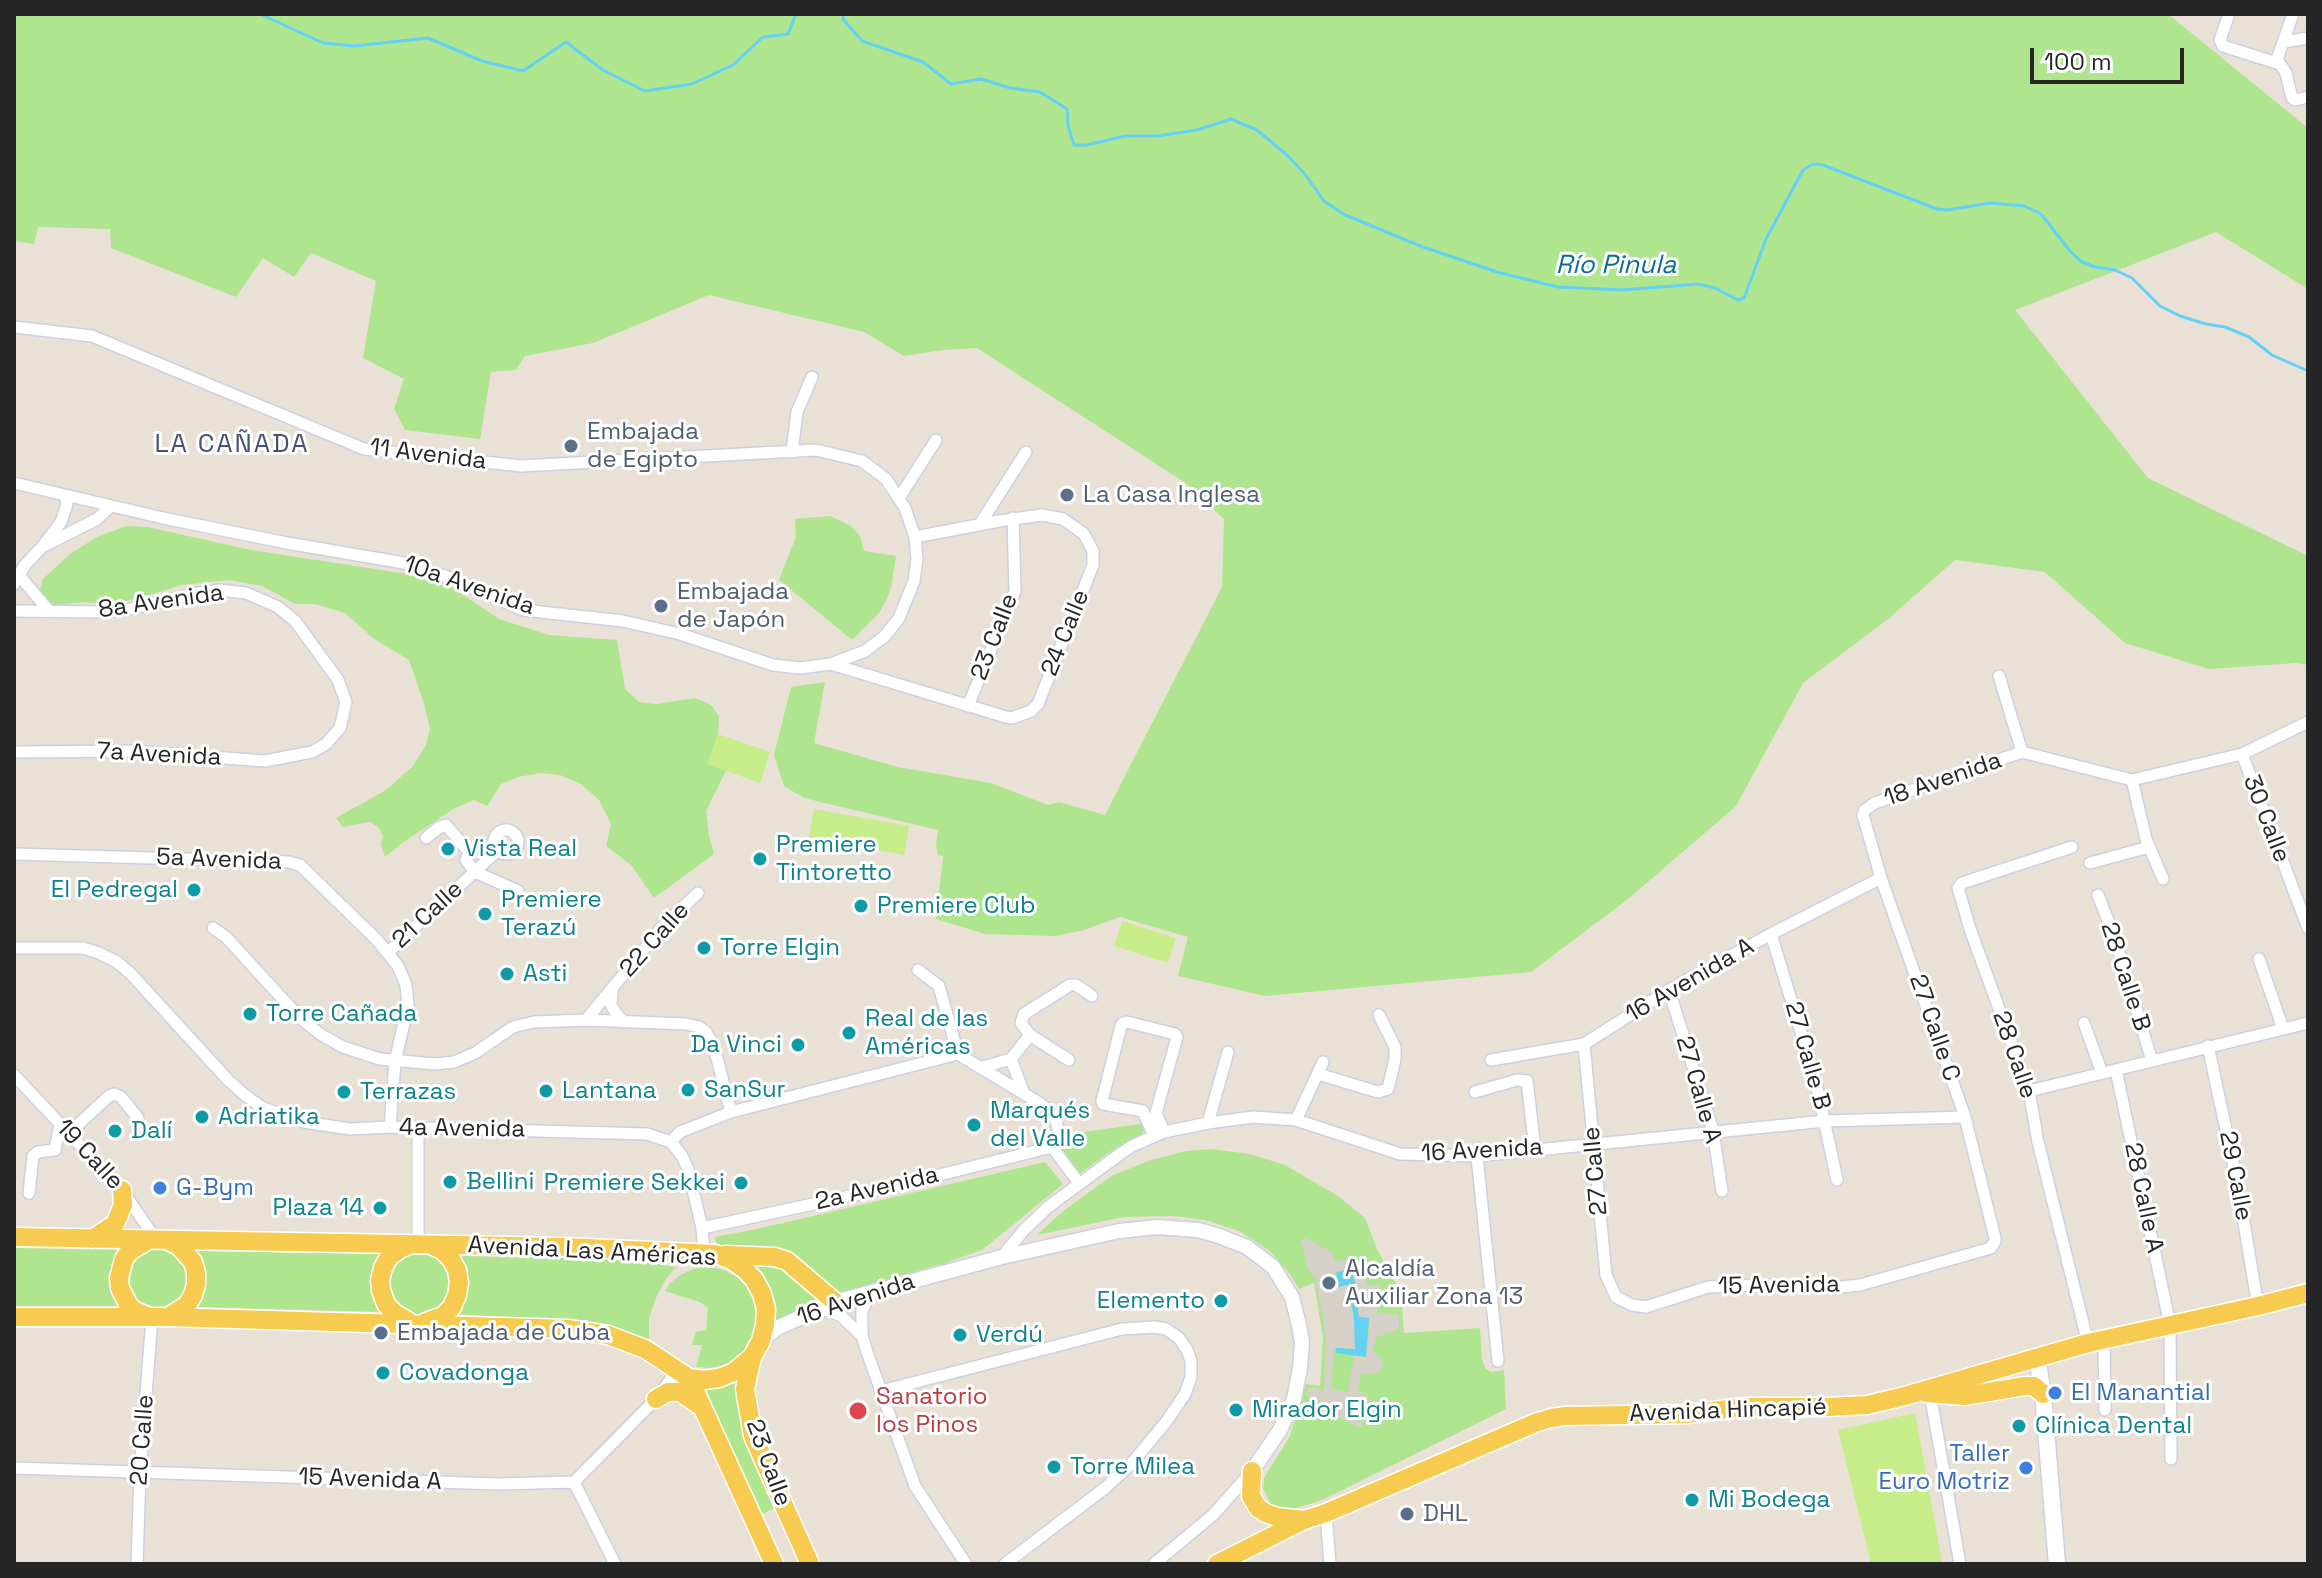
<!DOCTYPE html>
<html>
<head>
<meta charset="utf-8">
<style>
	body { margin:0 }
	#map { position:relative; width:2322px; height:1578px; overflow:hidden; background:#eae1d6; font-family:"Space Grotesk",sans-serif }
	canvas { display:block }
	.frame { position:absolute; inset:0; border:16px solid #262626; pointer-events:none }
	.scale { position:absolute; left:2030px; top:48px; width:154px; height:36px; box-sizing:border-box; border:4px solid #262626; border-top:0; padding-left:10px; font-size:24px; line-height:28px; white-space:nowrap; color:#262626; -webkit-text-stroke:6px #fff; paint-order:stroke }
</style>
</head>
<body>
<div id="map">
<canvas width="2322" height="1578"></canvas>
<div class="frame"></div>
<div class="scale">100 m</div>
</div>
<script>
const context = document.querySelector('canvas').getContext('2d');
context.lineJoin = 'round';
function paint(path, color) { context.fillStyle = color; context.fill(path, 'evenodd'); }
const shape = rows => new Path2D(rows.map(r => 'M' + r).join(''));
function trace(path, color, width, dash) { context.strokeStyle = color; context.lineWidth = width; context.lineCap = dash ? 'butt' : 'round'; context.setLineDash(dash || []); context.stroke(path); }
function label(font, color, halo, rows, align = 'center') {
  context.font = font + ' "Space Grotesk",sans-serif'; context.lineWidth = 6; context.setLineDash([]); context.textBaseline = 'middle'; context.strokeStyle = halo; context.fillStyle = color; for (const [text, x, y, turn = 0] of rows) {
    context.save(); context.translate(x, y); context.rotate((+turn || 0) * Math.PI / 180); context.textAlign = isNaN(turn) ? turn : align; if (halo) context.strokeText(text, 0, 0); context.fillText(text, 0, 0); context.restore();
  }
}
paint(shape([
	[14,14,2168,14,2308,128,2308,289,2216,232,2015,310,2148,478,2308,556,2308,665,2296,663,2209,669,2125,643,2045,572,1955,560,1888,619,1803,683,1736,806,1628,899,1531,972,1265,996,1178,976,1188,937,1120,917,1084,930,1056,936,985,934,936,919,943,856,938,855,936,845,938,830,804,798,784,786,774,755,791,687,825,682,814,743,898,767,991,783,1048,805,1059,802,1105,815,1222,587,1224,519,1184,482,977,348,943,350,904,356,864,332,709,295,593,343,525,356,516,370,491,372,480,439,405,430,394,409,404,379,363,358,376,281,311,253,294,277,263,258,236,297,111,248,110,229,38,227,34,244,14,241],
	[830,516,851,526,860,536,864,551,896,556,891,588,886,601,879,613,852,640,779,580,796,537,795,519],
	[126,526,148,527,251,550,401,573,453,588,499,619,549,635,617,640,625,689,639,702,656,704,695,698,711,705,719,716,718,734,708,764,726,771,706,811,709,836,714,854,654,898,631,865,606,846,611,824,599,800,581,784,560,775,540,773,518,777,501,784,487,806,474,800,455,808,402,843,385,857,381,845,383,836,379,828,370,822,343,827,336,818,386,790,413,766,426,745,430,729,424,704,409,660,373,638,345,613,315,604,295,604,262,586,229,580,182,585,140,598,109,604,84,602,55,605,44,598,40,589,43,579,70,554,97,537],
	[1143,1121,1144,1131,1141,1134,1108,1153,1078,1175,1058,1147,1063,1135,1140,1124],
	[1211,1149,1250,1154,1285,1165,1338,1196,1365,1218,1376,1247,1397,1286,1402,1306,1404,1333,1480,1328,1482,1359,1485,1368,1491,1372,1504,1370,1506,1409,1322,1500,1294,1509,1278,1510,1271,1505,1263,1488,1264,1478,1290,1436,1306,1384,1320,1386,1323,1337,1314,1283,1299,1289,1289,1273,1270,1251,1239,1231,1205,1220,1173,1216,1124,1217,1037,1235,1062,1212,1111,1176,1151,1160,1186,1151],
	[1045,1162,1063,1184,982,1250,945,1263,833,1295,789,1258,717,1247,715,1237,757,1229],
	[158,1244,182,1254,191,1288,175,1308,140,1308,124,1287,128,1261],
	[14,1248,122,1250,121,1306,14,1306],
	[193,1251,383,1254,384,1312,193,1307],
	'387 1283a32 32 0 1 1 64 0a32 32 0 1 1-64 0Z',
	[457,1256,627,1259,676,1267,666,1279,656,1298,649,1318,649,1340,613,1329,567,1321,454,1314],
	[774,1261,826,1298,772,1323,748,1262],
	[711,1267,726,1271,739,1278,749,1290,755,1303,757,1318,755,1333,748,1346,738,1357,725,1365,711,1368,696,1367,702,1345,692,1345,696,1332,706,1330,708,1308,700,1302,665,1291,670,1283,682,1274,696,1268],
	[741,1375,777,1507,758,1516,699,1386]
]), '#afe58f');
paint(shape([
	[718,734,770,752,760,783,707,764],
	[814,809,909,826,904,855,809,837],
	[1122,921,1176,938,1168,963,1114,946],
	[1915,1413,1942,1562,1921,1564,1871,1564,1838,1430]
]), '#c6ed89');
paint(shape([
	[1303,1237,1332,1252,1335,1261,1356,1259,1368,1285,1381,1285,1384,1301,1378,1305,1378,1313,1399,1315,1399,1329,1376,1337,1373,1352,1384,1360,1380,1372,1361,1374,1358,1391,1369,1398,1361,1428,1318,1407,1320,1400,1306,1395,1309,1387,1324,1391,1326,1336,1315,1275,1311,1275,1309,1268,1305,1265,1307,1261,1304,1258,1306,1255,1302,1251,1305,1248,1300,1244],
	[1351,1271,1361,1303,1357,1304,1359,1317,1369,1318,1369,1330,1366,1357,1354,1356,1348,1393,1331,1388,1334,1348,1355,1349,1355,1329,1348,1285,1326,1289,1323,1274]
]), '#d5d1c9');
paint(shape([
	[1351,1270,1362,1303,1357,1305,1359,1317,1369,1318,1366,1357,1336,1353,1336,1348,1355,1349,1354,1319,1349,1290,1347,1285,1339,1287,1336,1272]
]), '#62d1f4');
trace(shape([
	[260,14,323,43,354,46,428,38,482,61,523,71,566,42,603,70,645,91,692,84,733,65,763,37,788,34,796,14],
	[843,14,843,19,862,41,923,62,951,84,981,79,1010,88,1040,92,1067,109,1068,126,1074,145,1087,145,1125,136,1157,136,1197,130,1231,119,1257,130,1287,155,1304,173,1324,201,1345,215,1423,247,1497,272,1558,287,1622,290,1698,284,1715,288,1738,300,1744,298,1766,239,1803,170,1813,164,1823,165,1937,209,1947,210,1991,203,2024,206,2041,214,2070,251,2082,262,2095,267,2115,270,2132,278,2160,306,2180,316,2206,324,2225,327,2249,337,2272,355,2308,371]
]), '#62d1f4', 3);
const minor = shape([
	[2229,14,2220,40,2223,46,2280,64,2286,73,2292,98,2295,100,2308,97],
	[2283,42,2308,38],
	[2276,62,2293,14],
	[14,327,92,336,364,449,521,466,816,450,862,461,886,479,905,508,915,537,917,559,914,581,899,618,885,636,865,651,831,664],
	[792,452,797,412,812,377],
	[14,483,163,518,287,543,410,564,456,580,523,610,623,621,680,634,773,665,800,668,831,664,1006,717,1012,718,1031,711,1038,704,1093,565,1093,551,1084,534,1063,519,1042,515,999,521,915,537],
	[899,498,936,440],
	[980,524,1026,452],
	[46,545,97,519,111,506],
	[18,574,49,611],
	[14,584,25,565,42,547,61,522,67,504,65,495],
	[14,611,103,612,126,610,193,594,219,590,246,593,278,607,296,622,338,680,346,702,340,728,326,744,312,752,265,761,133,751,14,752],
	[1999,676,2022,752],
	[968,706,1015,591,1013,518],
	[2022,752,2132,780,2242,754,2308,722],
	[2242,754,2308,928],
	[2132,780,2146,839,2163,879],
	'494 842a12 12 0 1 1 24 0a12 12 0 1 1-24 0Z',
	[426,838,438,828,446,825,469,852,466,860,475,872,518,891],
	[2072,847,1962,883,1958,888,1970,929,2029,1091,2038,1142,2088,1343],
	[14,854,289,862,300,865,377,940,398,966,406,985,408,1005,395,1062,390,1127],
	[2090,863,2149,847],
	[2098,895,2114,936,2152,1061],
	[213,928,226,937,300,1018,320,1034,343,1047,380,1059,435,1064,454,1062,475,1053,513,1027,534,1022,586,1020,686,1024,699,1027,706,1032,714,1047,731,1112],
	[1771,934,1815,1078,1837,1180],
	[14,948,83,948,99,953,117,962,131,974,228,1080,246,1096,263,1108,304,1122,350,1129,390,1127,647,1134,671,1142,682,1156,688,1169,702,1228,704,1253],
	[387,953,497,851],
	[2259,959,2283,1029],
	[918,970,939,986,958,1054,1041,1104,1055,1117,1059,1133,1056,1143,1052,1147],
	[612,989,611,1005,617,1015,624,1022],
	[1669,990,1713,1131,1722,1191],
	[586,1020,663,926,698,893],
	[2084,1023,2102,1073],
	[1030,1035,1069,1060],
	[1584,1044,1606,1275,1616,1297,1632,1305,1646,1307,1708,1287,1765,1285,1832,1288,1860,1285,1991,1248,1995,1241,1995,1238,1965,1117,1881,878,1863,815,1865,810,1875,803,2022,752],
	[2208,1046,2236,1176,2258,1306],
	[1011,1059,1024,1094],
	[1491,1060,1584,1044,1669,990,1771,934,1881,878],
	[983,1067,1011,1059,1030,1035,1021,1023,1024,1014,1070,985,1076,985,1092,996],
	[2116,1070,2170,1325,2171,1459],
	[1318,1074,1378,1092,1388,1089,1395,1059,1395,1047,1379,1015],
	[14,1075,122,1190,157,1241],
	[2029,1091,2308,1023],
	[1475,1092,1517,1080,1527,1081,1535,1149],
	[1296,1120,1323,1062],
	[1208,1123,1228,1052],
	[69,1133,109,1096,114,1094,121,1097,138,1118],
	[1154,1136,1143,1111,1103,1104,1102,1101,1121,1026,1123,1023,1127,1022,1175,1034,1177,1037,1156,1113,1164,1132],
	[671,1142,680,1132,731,1112,958,1054],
	[1052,1147,1079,1183],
	[1477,1156,1498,1361],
	[29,1193,33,1156,38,1152,55,1150,60,1124],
	[702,1228,887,1188,1052,1147],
	[418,1244,418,1129],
	[1002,1257,1023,1231,1048,1207,1120,1154,1132,1146,1164,1132,1208,1123,1253,1117,1296,1120,1400,1154,1477,1156,1825,1121,1965,1117],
	[875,1291,867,1300,862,1311,862,1336,867,1352,915,1486,966,1564],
	[817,1311,827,1310,841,1316,862,1336],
	[2104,1340,2105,1410],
	[881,1391,1122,1329,1155,1327,1166,1329,1179,1338,1187,1350,1191,1361,1191,1377,1185,1394,1166,1422,1131,1464,1105,1488,1005,1564],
	[1930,1393,1960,1564],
	[14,1468,498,1484,574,1482,656,1399,677,1371],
	[574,1482,615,1564],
	[1326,1513,1330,1564],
	[137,1564,140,1472,152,1317],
	[1154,1564,1213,1515,1252,1471]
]);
const tertiary = shape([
	[761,1341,777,1328,835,1302,1002,1257,1119,1231,1157,1227,1198,1230,1219,1236,1247,1247,1273,1267,1292,1297,1299,1325,1302,1342,1300,1368,1294,1399,1280,1430,1252,1471]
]);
const secondary = shape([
	[2037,1357,2043,1394,2057,1564]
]);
const primary = shape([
	[14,1237,566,1247,715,1254,730,1259,743,1268,754,1279,762,1294,766,1309,765,1325,761,1341,752,1357,734,1372,719,1378,704,1380,689,1378,645,1349,608,1335,568,1329,168,1317,14,1317],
	[92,1239,115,1224,123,1205,122,1190],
	[725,1255,775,1257,787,1261,835,1302],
	[147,1316,133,1310,128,1304,120,1288,119,1278,124,1259,130,1251,147,1241],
	[168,1317,187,1305,193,1295,196,1284,196,1273,193,1262,179,1246,169,1241],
	[408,1321,394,1313,386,1304,381,1290,380,1280,383,1268,389,1257,400,1249,409,1245],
	[426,1322,443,1316,452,1307,457,1295,459,1283,457,1270,451,1259,442,1250,431,1245],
	[752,1357,745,1389,753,1436,810,1564],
	[689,1378,774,1564],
	[1926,1393,1965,1396,2025,1386,2034,1386,2043,1394],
	[656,1399,668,1392,680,1392,699,1405],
	[1252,1471,1251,1496,1258,1508,1266,1513,1277,1517,1304,1520],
	[1217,1564,1304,1520,1326,1513,1535,1423,1551,1418,1565,1416,1687,1414,1746,1407,1828,1407,1867,1405,1905,1396,2088,1343,2258,1306,2308,1293]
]);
trace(minor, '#ccd0e1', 14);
trace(tertiary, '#ccd0e1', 17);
trace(secondary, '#ccd0e1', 19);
trace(primary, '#fff', 21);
trace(minor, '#fff', 11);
trace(tertiary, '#fff', 14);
trace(secondary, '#fff', 16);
trace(primary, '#f7cb4f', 18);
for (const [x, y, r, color] of [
	[571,446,8,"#5c6f8a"],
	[1067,495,8,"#5c6f8a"],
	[661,606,8,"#5c6f8a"],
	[448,849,8,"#0f9aa8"],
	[760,859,8,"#0f9aa8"],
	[194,890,8,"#0f9aa8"],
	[861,906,8,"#0f9aa8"],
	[485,914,8,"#0f9aa8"],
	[704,948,8,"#0f9aa8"],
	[507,974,8,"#0f9aa8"],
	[250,1014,8,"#0f9aa8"],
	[849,1033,8,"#0f9aa8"],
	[798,1045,8,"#0f9aa8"],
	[688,1090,8,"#0f9aa8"],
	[546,1091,8,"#0f9aa8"],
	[344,1092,8,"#0f9aa8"],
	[202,1117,8,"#0f9aa8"],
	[974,1125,8,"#0f9aa8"],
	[115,1131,8,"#0f9aa8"],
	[450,1182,8,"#0f9aa8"],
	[741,1183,8,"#0f9aa8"],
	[160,1188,8,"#3f7fe0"],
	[380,1208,8,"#0f9aa8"],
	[1329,1283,8,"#5c6f8a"],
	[1221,1301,8,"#0f9aa8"],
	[381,1333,8,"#5c6f8a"],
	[960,1335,8,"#0f9aa8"],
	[383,1373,8,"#0f9aa8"],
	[2055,1393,8,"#3f7fe0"],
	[1236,1410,8,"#0f9aa8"],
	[858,1411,10,"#e0444e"],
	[2019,1426,8,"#0f9aa8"],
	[1054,1467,8,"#0f9aa8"],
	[2026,1468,8,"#3f7fe0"],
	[1692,1500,8,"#0f9aa8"],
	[1407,1514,8,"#5c6f8a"]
]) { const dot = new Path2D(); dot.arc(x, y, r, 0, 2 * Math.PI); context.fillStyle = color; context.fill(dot); trace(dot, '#fff', 3); }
label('24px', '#4e5e75', '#fff', [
	["Embajada",587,432],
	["de Egipto",587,460],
	["La Casa Inglesa",1083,495],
	["Embajada",677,592],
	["de Japón",677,620],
	["Alcaldía",1345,1269],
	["Auxiliar Zona 13",1345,1297],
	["Embajada de Cuba",397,1333],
	["DHL",1423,1514]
], 'left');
label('24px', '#262626', '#fff', [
	["11 Avenida",428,455,7],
	["10a Avenida",469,586,19],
	["8a Avenida",161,602,-8],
	["24 Calle",1066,633,-68],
	["23 Calle",995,637,-69],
	["7a Avenida",159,755,3],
	["18 Avenida",1943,780,-19],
	["30 Calle",2266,819,69],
	["5a Avenida",219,860,2],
	["21 Calle",428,915,-43],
	["22 Calle",655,940,-48],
	["28 Calle B",2125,977,72],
	["16 Avenida A",1690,981,-30],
	["27 Calle C",1934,1028,71],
	["28 Calle",2014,1055,71],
	["27 Calle B",1807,1056,74],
	["27 Calle A",1698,1090,74],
	["4a Avenida",462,1129,1],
	["16 Avenida",1482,1151,-3],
	["19 Calle",89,1155,47],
	["27 Calle",1596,1171,-95],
	["29 Calle",2235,1176,79],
	["2a Avenida",877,1189,-13],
	["28 Calle A",2143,1198,78],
	["Avenida Las Américas",592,1252,3],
	["15 Avenida",1779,1286,-1],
	["16 Avenida",856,1300,-18],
	["Avenida Hincapié",1728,1411,-2],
	["20 Calle",143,1440,-86],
	["23 Calle",768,1463,70],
	["15 Avenida A",370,1480,2]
]);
label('24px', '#0d838f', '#fff', [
	["Premiere",776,845],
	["Tintoretto",776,873],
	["Vista Real",464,849],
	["El Pedregal",178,890,"right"],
	["Premiere",501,900],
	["Terazú",501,928],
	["Premiere Club",877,906],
	["Torre Elgin",720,948],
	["Asti",523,974],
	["Torre Cañada",266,1014],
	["Real de las",865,1019],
	["Américas",865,1047],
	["Da Vinci",782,1045,"right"],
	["SanSur",704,1090],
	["Lantana",562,1091],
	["Terrazas",360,1092],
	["Marqués",990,1111],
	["del Valle",990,1139],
	["Adriatika",218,1117],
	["Dalí",131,1131],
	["Bellini",466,1182],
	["Premiere Sekkei",725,1183,"right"],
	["Plaza 14",364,1208,"right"],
	["Elemento",1205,1301,"right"],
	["Verdú",976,1335],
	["Covadonga",399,1373],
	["Mirador Elgin",1252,1410],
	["Clínica Dental",2035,1426],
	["Torre Milea",1070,1467],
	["Mi Bodega",1708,1500]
], 'left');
label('24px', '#366cbe', '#fff', [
	["G-Bym",176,1188],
	["El Manantial",2071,1393],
	["Taller",2010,1454,"right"],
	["Euro Motriz",2010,1482,"right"]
], 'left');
label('24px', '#be3a42', '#fff', [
	["Sanatorio",876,1397],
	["los Pinos",876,1425]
], 'left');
label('italic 26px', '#066c9b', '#fff', [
	["Río Pinula",1616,266]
]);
context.letterSpacing = '2px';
label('26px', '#455078', '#fff', [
	["LA CAÑADA",232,445]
]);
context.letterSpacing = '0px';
</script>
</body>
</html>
